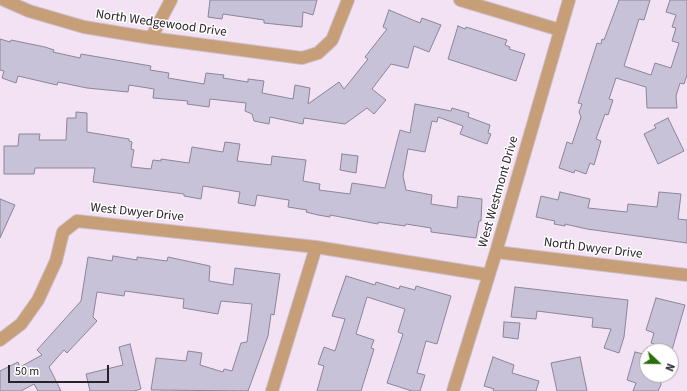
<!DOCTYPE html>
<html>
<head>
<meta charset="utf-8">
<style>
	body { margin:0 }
	#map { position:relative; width:687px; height:391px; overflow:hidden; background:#f3e2f4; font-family:"Source Sans 3",sans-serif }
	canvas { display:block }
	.north { position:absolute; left:639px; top:343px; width:40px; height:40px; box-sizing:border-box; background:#fff; border:1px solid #a9a7a9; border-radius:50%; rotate:112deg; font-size:11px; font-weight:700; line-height:16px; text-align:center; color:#292229 }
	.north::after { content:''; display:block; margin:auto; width:14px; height:18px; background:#296e09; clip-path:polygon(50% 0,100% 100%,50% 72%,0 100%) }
	.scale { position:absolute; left:8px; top:365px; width:101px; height:18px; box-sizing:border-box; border:2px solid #292229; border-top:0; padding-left:5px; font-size:12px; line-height:14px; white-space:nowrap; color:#292229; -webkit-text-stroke:3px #fff; paint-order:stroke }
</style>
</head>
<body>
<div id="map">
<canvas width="687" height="391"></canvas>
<div class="north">N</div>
<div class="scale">50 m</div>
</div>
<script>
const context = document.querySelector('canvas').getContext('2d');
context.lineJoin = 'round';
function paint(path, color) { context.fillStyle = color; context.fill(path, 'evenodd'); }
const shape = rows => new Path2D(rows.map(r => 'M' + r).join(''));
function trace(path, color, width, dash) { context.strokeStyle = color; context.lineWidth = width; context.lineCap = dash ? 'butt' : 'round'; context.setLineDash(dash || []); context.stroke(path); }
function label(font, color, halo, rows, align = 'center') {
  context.font = font + ' "Source Sans 3",sans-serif'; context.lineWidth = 3; context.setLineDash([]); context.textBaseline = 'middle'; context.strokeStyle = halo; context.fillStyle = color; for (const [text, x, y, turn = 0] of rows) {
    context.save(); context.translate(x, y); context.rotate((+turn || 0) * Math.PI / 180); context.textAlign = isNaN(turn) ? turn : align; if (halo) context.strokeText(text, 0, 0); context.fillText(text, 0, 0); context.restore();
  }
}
const building = shape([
	[210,0,317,0,313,15,303,12,302,27,264,23,264,20,223,14,222,19,208,17,210,0],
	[619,0,650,0,644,20,639,19,624,66,651,75,655,63,671,68,679,43,672,41,676,28,672,27,676,15,666,12,670,0,687,0,687,75,684,84,680,83,676,96,677,108,647,108,646,87,616,78,609,99,613,100,608,115,605,114,596,139,601,141,594,165,590,163,586,174,575,170,574,173,559,168,567,142,572,144,581,117,579,112,582,104,578,103,597,43,601,44,602,39,604,40,619,0],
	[389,10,420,23,422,18,441,25,429,52,414,46,408,68,391,64,372,89,386,100,374,114,367,108,345,124,304,118,303,124,270,117,269,124,254,121,252,114,245,111,246,103,210,99,209,107,187,104,188,101,153,98,154,89,129,85,128,92,87,88,58,82,57,85,18,76,16,83,2,78,4,71,0,70,0,39,10,42,11,40,45,47,54,50,53,52,80,58,81,54,151,66,150,70,169,73,168,78,204,84,206,73,224,75,223,78,248,82,248,79,264,81,262,93,293,99,295,85,310,88,308,104,339,82,344,89,368,59,365,57,387,29,383,27,389,10],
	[458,26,465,29,466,27,507,40,505,45,510,47,509,49,525,54,516,81,448,59,458,26],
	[415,104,451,111,452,108,469,113,468,117,490,125,488,133,491,134,487,144,460,134,463,126,438,117,437,122,432,121,425,152,408,149,403,176,406,190,432,195,431,204,457,208,458,196,482,199,481,221,479,221,476,238,431,232,431,228,406,224,405,226,378,222,378,224,330,215,330,217,318,215,306,212,307,210,288,207,289,200,257,195,255,206,238,203,240,192,203,186,201,199,184,196,184,194,93,182,95,168,35,168,34,174,4,174,4,146,18,146,19,134,40,134,39,140,66,140,67,118,76,118,76,112,87,113,87,132,129,139,129,141,132,142,131,149,134,150,131,167,151,169,153,160,161,161,161,159,189,163,192,147,223,152,225,142,240,144,237,161,271,165,272,156,306,160,303,181,320,184,319,190,350,194,352,183,385,188,400,130,410,133,415,104],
	[668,118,684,151,658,164,644,134,656,128,654,125,668,118],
	[342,154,358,156,356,173,340,170,342,154],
	[560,192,590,199,588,208,627,212,628,204,657,207,659,192,681,194,678,219,687,220,687,243,587,229,565,224,565,226,554,224,555,221,536,217,541,196,558,200,560,192],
	[0,199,15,205,0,238,0,199],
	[113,256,137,260,137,257,167,261,168,257,210,266,209,281,233,285,235,268,280,274,274,315,271,314,268,336,248,391,151,390,156,358,186,361,188,351,202,353,200,365,223,372,224,369,232,371,241,343,247,342,252,304,221,301,218,314,183,308,184,299,125,291,124,296,97,292,93,317,97,321,67,353,64,350,49,367,61,391,38,391,34,384,21,391,0,391,0,371,18,362,20,367,42,355,37,350,81,301,88,257,112,261,113,256],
	[346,276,375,285,376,282,399,289,400,286,415,290,416,286,451,296,437,344,426,341,417,373,425,375,420,391,412,391,387,383,403,334,398,332,405,309,367,297,356,334,374,340,371,348,374,349,361,391,317,391,324,366,318,364,324,347,335,351,345,319,332,316,346,276],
	[515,287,628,300,624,337,619,353,604,348,611,329,592,327,593,318,537,311,536,319,511,317,515,287],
	[656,298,685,305,672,350,651,343,654,333,646,330,656,298],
	[504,322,520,323,518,339,503,337,504,322],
	[130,344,141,389,134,391,90,391,86,374,123,365,119,347,130,344],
	[635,352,647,355,647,375,660,375,661,385,658,391,633,391,636,383,627,380,635,352],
	[493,357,514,365,512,373,539,381,536,391,493,391,494,389,484,386,493,357],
	[580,357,587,391,557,391,551,363,580,357]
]);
paint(building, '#c7c2d7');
trace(building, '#8a859a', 1);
const minor = shape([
	[4,0,29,11,84,27,151,38,302,58,318,53,332,40,348,0],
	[460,0,560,30],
	[151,38,171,0],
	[496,252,687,275],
	[0,340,21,324,38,300,56,261,63,232,77,221,316,247,489,275],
	[272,391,316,247],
	[453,391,496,252,569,0]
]);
trace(minor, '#cfbfcf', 14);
trace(minor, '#c69f79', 12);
label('13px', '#292229', '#fff', [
	["North Wedgewood Drive",161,24,8],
	["West Westmont Drive",499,192,-74],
	["West Dwyer Drive",137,213,6],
	["North Dwyer Drive",593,249,7]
]);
</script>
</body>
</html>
